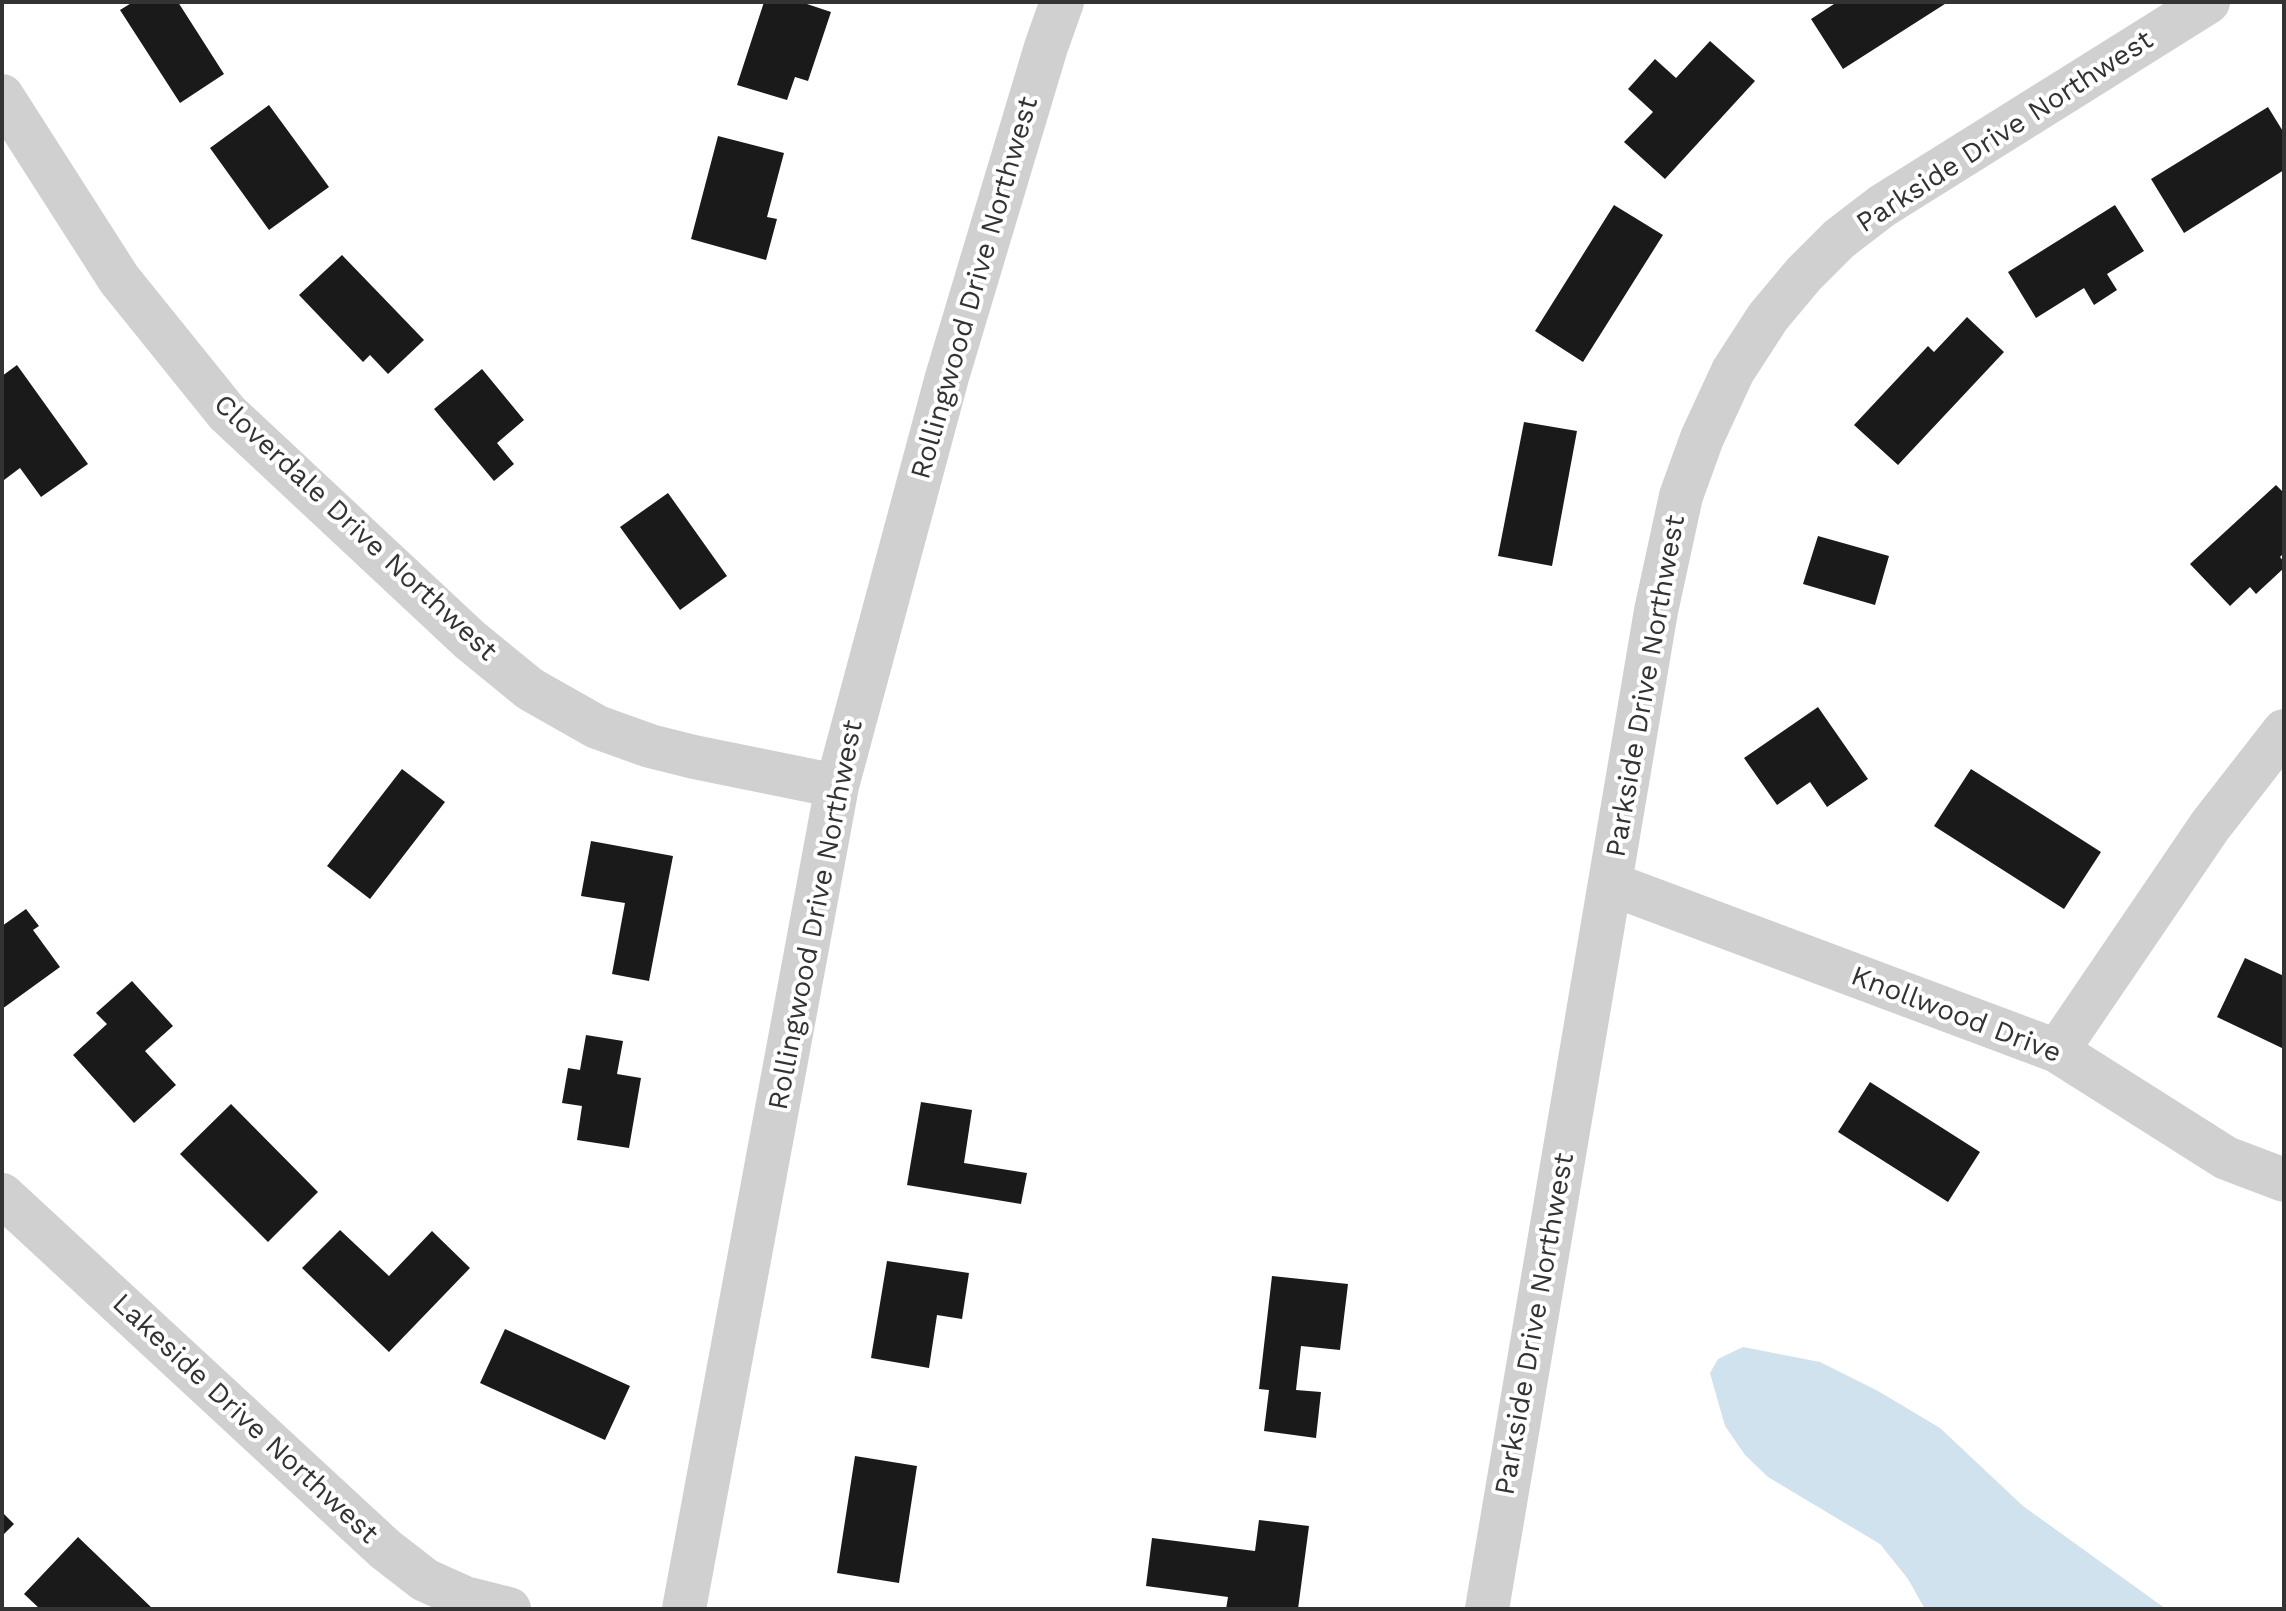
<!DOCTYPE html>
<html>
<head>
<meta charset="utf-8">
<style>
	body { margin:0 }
	#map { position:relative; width:2286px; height:1611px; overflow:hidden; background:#fff; font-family:"Work Sans",sans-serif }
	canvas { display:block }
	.frame { position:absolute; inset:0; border:4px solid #333; pointer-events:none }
</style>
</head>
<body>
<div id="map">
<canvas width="2286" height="1611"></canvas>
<div class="frame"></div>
</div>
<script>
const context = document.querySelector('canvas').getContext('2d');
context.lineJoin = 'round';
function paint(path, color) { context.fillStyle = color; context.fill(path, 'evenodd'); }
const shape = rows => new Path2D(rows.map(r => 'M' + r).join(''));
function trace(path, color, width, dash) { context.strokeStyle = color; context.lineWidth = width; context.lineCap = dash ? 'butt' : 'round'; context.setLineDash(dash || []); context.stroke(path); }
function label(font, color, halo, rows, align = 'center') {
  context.font = font + ' "Work Sans",sans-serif'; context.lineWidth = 8; context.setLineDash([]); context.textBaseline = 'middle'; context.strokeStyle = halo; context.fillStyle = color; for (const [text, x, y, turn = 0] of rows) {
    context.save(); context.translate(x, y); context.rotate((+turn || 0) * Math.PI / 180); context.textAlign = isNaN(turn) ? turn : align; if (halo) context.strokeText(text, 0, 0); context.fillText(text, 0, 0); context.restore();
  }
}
paint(shape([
	[1743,1347,1820,1362,1878,1391,1940,1428,2023,1506,2166,1609,1925,1609,1908,1579,1880,1544,1768,1477,1745,1455,1725,1426,1710,1373,1718,1359]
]), '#cfe2ee');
paint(shape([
	[133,2,178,2,224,74,180,103,120,10],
	[764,2,801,2,831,12,808,81,795,77,787,100,737,85],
	[1837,2,1948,2,1843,69,1811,19],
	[1710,41,1755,81,1665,179,1624,142,1653,112,1628,89,1655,59,1676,78],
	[269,105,329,187,269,230,210,148],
	[2268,107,2284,133,2284,170,2184,233,2151,179],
	[718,136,784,153,767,217,777,219,766,260,691,239],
	[1614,205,1663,235,1583,362,1535,331],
	[2115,205,2144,251,2107,274,2117,290,2094,305,2084,288,2036,318,2008,272],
	[342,255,424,340,388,374,370,355,363,362,299,295],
	[1967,317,2004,352,1898,465,1854,425,1928,346,1934,352],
	[17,365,88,464,41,497,20,468,4,480,2,478,2,376],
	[482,369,524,420,497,443,514,464,494,481,434,409],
	[1524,422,1577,431,1552,566,1498,556],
	[2276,485,2284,493,2284,553,2280,557,2284,562,2284,568,2256,594,2250,587,2230,606,2190,564],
	[668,493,727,576,680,610,620,527],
	[1818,536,1889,556,1875,605,1803,584],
	[1818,707,1868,779,1827,807,1810,782,1777,805,1744,758],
	[402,769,445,802,370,899,327,866],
	[1971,769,2101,852,2064,909,1934,826],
	[591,841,673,856,649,981,612,974,625,903,581,896],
	[26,909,39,926,33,930,60,967,2,1009,2,926],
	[2245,958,2284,976,2284,1049,2217,1017],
	[132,981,173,1026,145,1051,176,1085,134,1123,73,1055,107,1024,96,1013],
	[586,1035,623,1041,617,1074,641,1078,629,1148,577,1140,582,1106,562,1103,568,1068,580,1070],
	[1870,1082,1980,1152,1948,1202,1838,1132],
	[921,1102,972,1110,964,1163,1027,1173,1021,1204,907,1185],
	[231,1104,318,1192,268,1242,180,1154],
	[340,1230,389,1276,432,1231,470,1268,389,1352,302,1268],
	[887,1261,969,1273,962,1319,937,1315,929,1368,871,1358],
	[1272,1276,1348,1284,1340,1350,1301,1346,1296,1390,1321,1392,1316,1438,1264,1431,1269,1390,1259,1389],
	[505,1329,630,1386,605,1440,480,1383],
	[855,1456,917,1466,899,1583,837,1573],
	[2,1512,14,1524,2,1536],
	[1259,1520,1309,1526,1298,1609,1226,1609,1228,1597,1146,1586,1152,1538,1255,1551],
	[78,1537,153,1609,40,1609,24,1594]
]), '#1a1a1a');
trace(shape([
	[2,96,119,279,227,413,470,640,530,689,597,727,650,746,694,757,837,786],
	[1611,884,2057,1051,2226,1158,2284,1180],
	[2057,1051,2210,826,2284,731],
	[2,1195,385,1549,425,1580,465,1598,509,1609],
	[684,1609,837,786,947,377,1046,47,1062,2],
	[1487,1609,1656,611,1681,496,1702,438,1733,371,1768,317,1804,274,1839,239,1882,206,2208,2]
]), '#d0d0d0', 44);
label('28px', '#333', '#fff', [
	["Parkside Drive Northwest",2005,132,-33],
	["Rollingwood Drive Northwest",975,288,-74],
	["Cloverdale Drive Northwest",355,528,43],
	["Parkside Drive Northwest",1646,686,-80],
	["Rollingwood Drive Northwest",816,915,-79],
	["Knollwood Drive",1956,1015,21],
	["Parkside Drive Northwest",1535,1324,-80],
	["Lakeside Drive Northwest",245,1419,43]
]);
</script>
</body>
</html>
